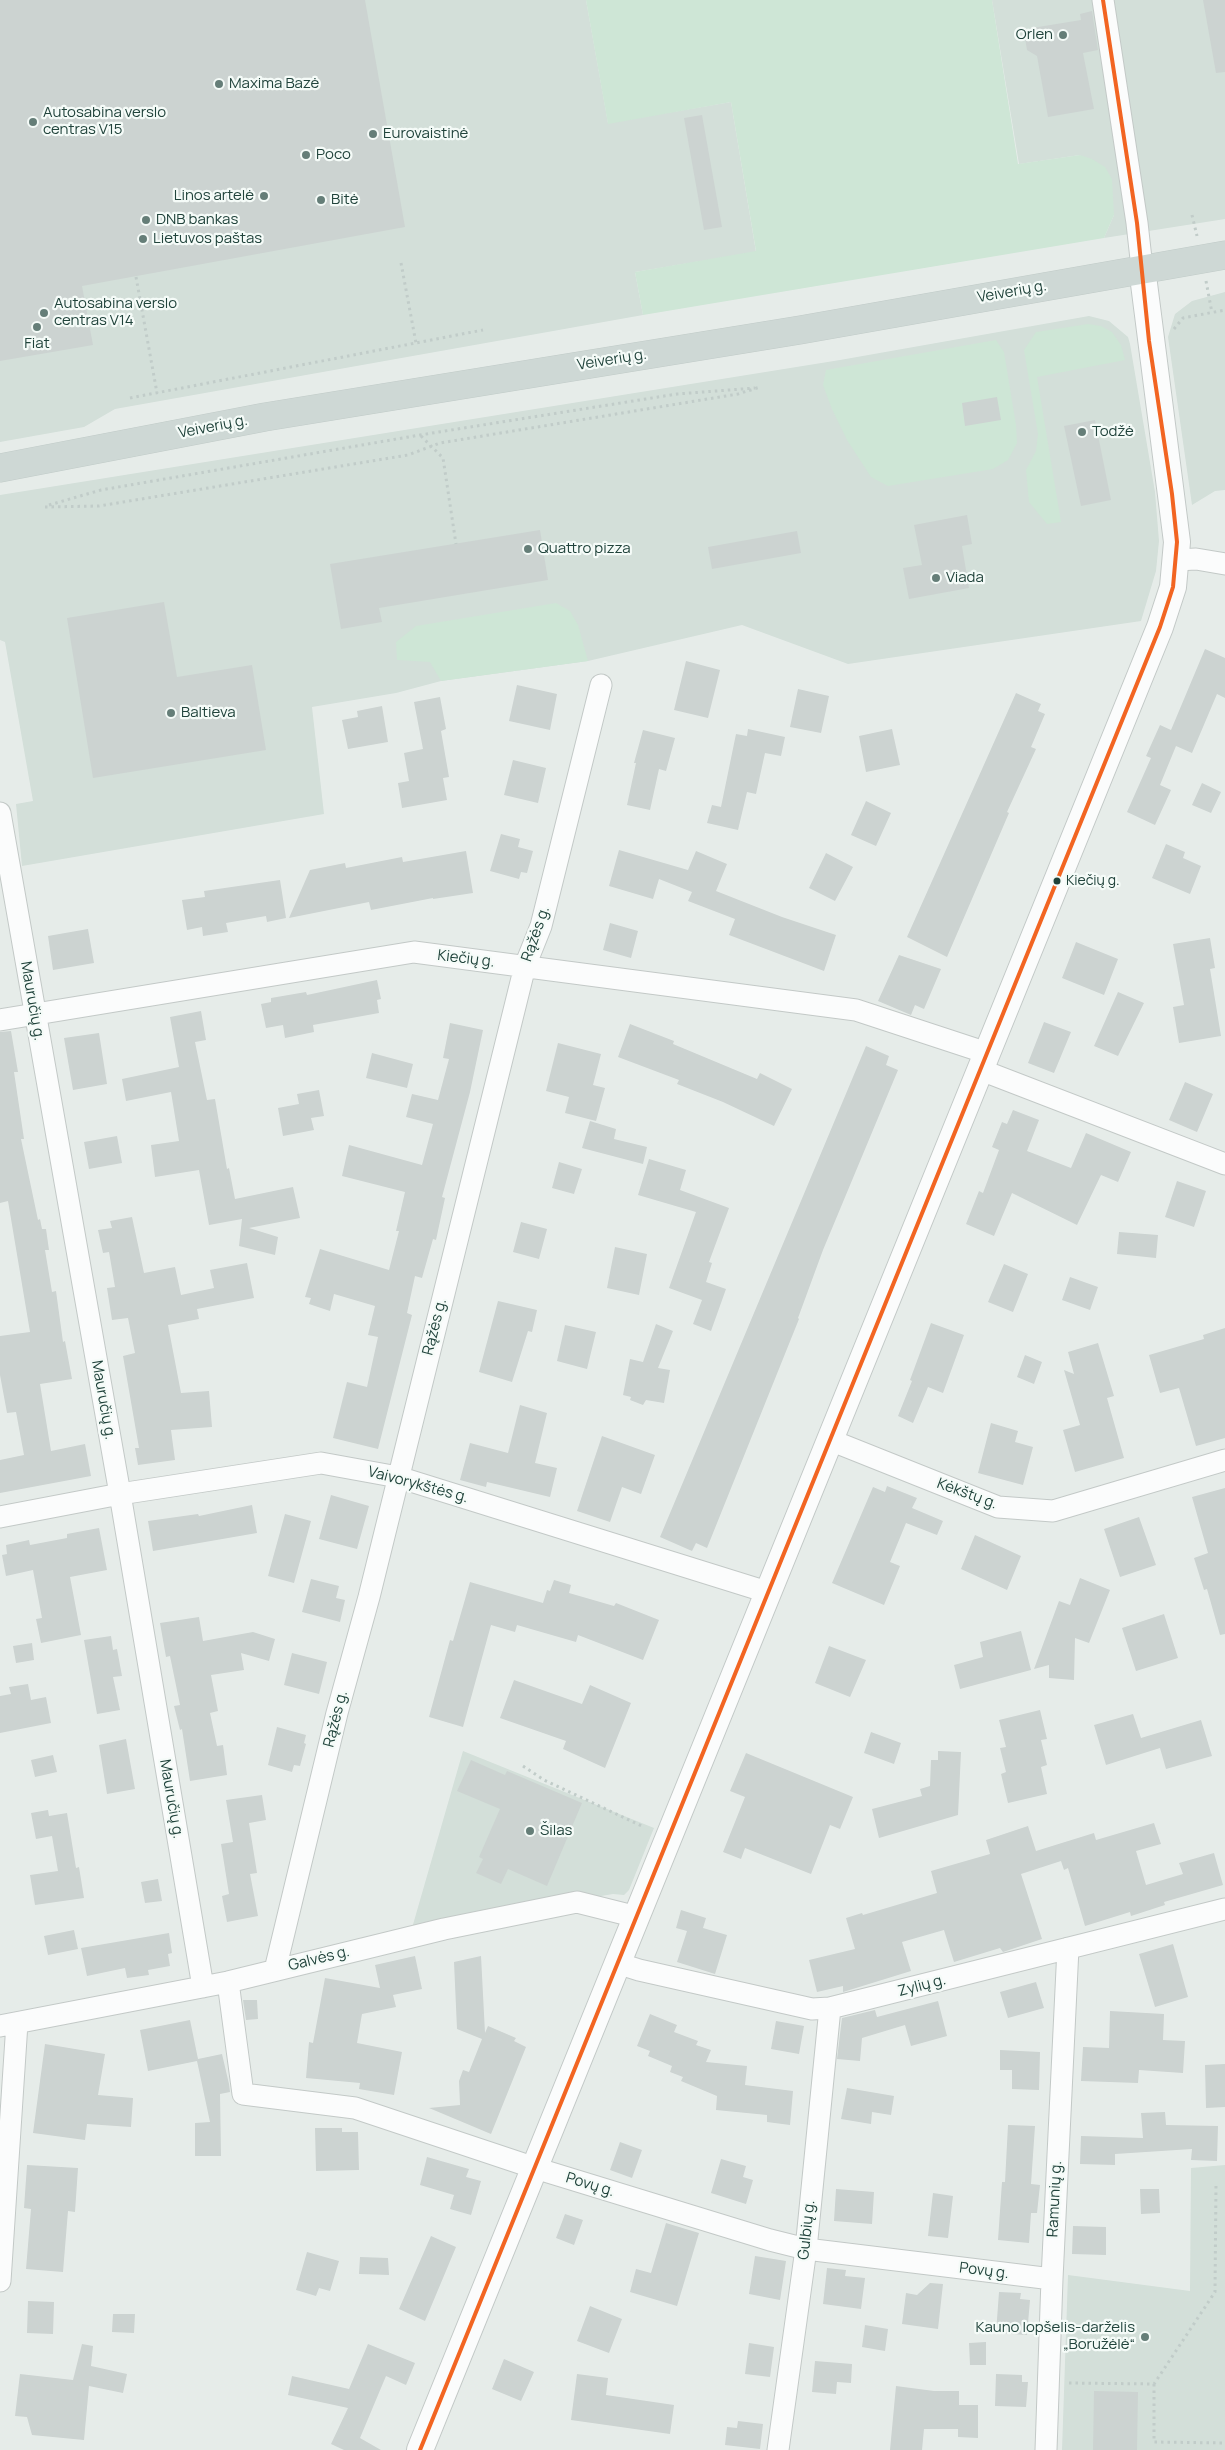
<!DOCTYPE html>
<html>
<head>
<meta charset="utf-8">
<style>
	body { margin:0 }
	canvas { display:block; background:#e6ece9 }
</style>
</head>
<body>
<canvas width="1225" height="2450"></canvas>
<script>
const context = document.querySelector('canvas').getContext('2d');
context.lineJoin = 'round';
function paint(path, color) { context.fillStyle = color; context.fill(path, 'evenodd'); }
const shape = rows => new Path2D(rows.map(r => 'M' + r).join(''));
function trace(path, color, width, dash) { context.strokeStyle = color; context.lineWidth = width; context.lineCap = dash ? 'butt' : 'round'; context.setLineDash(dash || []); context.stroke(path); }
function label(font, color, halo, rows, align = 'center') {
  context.font = font + ' Manrope,sans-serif'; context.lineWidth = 4.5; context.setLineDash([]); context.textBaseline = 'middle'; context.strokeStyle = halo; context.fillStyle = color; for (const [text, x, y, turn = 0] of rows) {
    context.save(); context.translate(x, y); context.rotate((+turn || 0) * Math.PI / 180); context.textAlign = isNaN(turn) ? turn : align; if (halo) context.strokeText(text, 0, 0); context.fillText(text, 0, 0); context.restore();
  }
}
paint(shape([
	[0,0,586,0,608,123,731,102,756,252,635,272,643,315,115,409,84,427,0,442],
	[992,0,1225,0,1225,219,1104,238,1114,215,1080,155,1019,164],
	[1225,292,1225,490,1215,491,1192,505,1168,337,1175,314,1192,301],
	[1089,316,1109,321,1128,337,1130,344,1155,492,1159,541,1156,571,1141,621,848,664,742,625,588,661,441,681,396,693,312,707,324,814,22,866,16,804,33,801,5,642,0,640,0,495,840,360],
	[463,1751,654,1828,629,1890,624,1895,613,1894,412,1928],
	[1225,2165,1225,2450,1062,2450,1068,2275,1190,2291,1191,2168]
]), '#d3dfd9');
paint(shape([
	[586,0,992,0,1018,164,1080,155,1092,159,1105,167,1112,179,1114,215,1104,238,643,315,635,272,756,251,731,102,608,124],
	[1088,324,1101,326,1112,332,1121,345,1125,360,1037,377,1061,522,1047,524,1029,502,1026,470,1036,451,1038,434,1024,350,1036,332],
	[996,340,1004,352,1016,425,1017,443,1008,460,993,469,888,486,871,477,847,440,832,409,823,385,826,370],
	[556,603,570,611,578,625,588,661,441,681,430,662,397,660,396,642,416,626]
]), '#cee6d6');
paint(shape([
	[0,0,365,0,405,227,82,286,93,345,0,361],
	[1203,0,1225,0,1225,72,1216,73],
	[1092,11,1098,50,1083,53,1094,109,1048,117,1037,56,1027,50,1025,38,1032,28,1081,20,1080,14],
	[702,115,722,227,704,230,684,118],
	[997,397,1001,420,965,426,962,403],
	[1095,420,1111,500,1081,506,1064,426],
	[967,515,972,544,962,546,969,588,909,599,903,568,922,565,914,525],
	[540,530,548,580,379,608,382,622,341,629,330,564],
	[797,531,801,553,712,569,708,547],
	[164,602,177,677,252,665,266,750,93,778,67,618],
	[1205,649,1225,658,1225,698,1217,694,1192,753,1176,746,1160,785,1171,790,1155,825,1127,812,1151,758,1146,756,1160,725,1171,730],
	[686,661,720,670,708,718,674,710],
	[517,685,557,694,550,730,509,721],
	[798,689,829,696,821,733,790,727],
	[1016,693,1041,704,1038,711,1045,714,1031,747,1036,749,1007,812,1009,813,947,957,907,937],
	[440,697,446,729,441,731,449,777,443,778,447,800,402,808,398,783,409,781,404,753,423,749,414,702],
	[382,706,388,742,348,749,342,720,358,717,357,711],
	[748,729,785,737,781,756,765,753,756,794,747,792,738,830,707,823,712,805,721,807,736,734,747,736],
	[892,729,900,765,866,772,859,736],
	[643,730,675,738,666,771,659,769,650,810,627,805,636,763,634,763],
	[513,760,546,768,538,803,504,795],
	[1202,783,1221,792,1211,813,1192,805],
	[866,801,891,813,876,846,851,835],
	[501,834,520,839,518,847,533,851,527,873,521,872,519,879,490,871],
	[1166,844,1185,852,1183,858,1201,866,1190,894,1152,878],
	[619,850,688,870,696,851,727,864,716,891,782,917,836,935,824,971,729,935,735,919,688,901,692,892,659,879,653,899,609,886],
	[466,851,473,893,433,899,433,898,371,910,369,902,289,918,310,870,345,863,346,868,402,857,403,862],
	[826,853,853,867,835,901,809,888],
	[280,880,286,918,267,922,266,916,226,923,228,932,203,936,202,927,187,930,182,900,205,897,204,891],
	[610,923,638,931,631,958,603,950],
	[88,929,94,963,53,970,48,936],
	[1210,938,1215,968,1210,969,1221,1036,1179,1043,1173,1007,1184,1005,1173,944],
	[1076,942,1118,959,1104,995,1062,978],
	[899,955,941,969,924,1009,915,1005,911,1015,878,1001],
	[377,980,381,999,377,1000,379,1013,313,1025,314,1032,285,1038,283,1025,266,1028,261,1004,271,1002,271,998,306,992,307,995],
	[1118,992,1144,1003,1118,1056,1094,1046],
	[201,1011,206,1040,195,1042,207,1100,215,1099,227,1169,229,1168,235,1199,293,1187,300,1218,249,1228,278,1237,275,1255,239,1246,242,1219,209,1225,199,1170,155,1177,151,1145,179,1141,171,1092,126,1101,122,1079,179,1067,170,1017],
	[1044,1022,1071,1032,1054,1073,1028,1063],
	[450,1023,483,1030,470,1092,442,1197,445,1198,436,1240,433,1239,422,1278,415,1276,407,1313,412,1315,378,1449,333,1438,347,1382,367,1387,378,1337,368,1335,375,1306,334,1294,330,1311,309,1304,311,1298,305,1297,320,1249,389,1270,399,1231,396,1231,405,1192,342,1176,346,1158,349,1145,422,1165,433,1124,406,1117,412,1094,438,1100,449,1059,443,1058],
	[630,1024,674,1041,673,1044,757,1079,760,1073,792,1089,774,1126,723,1102,677,1084,679,1080,618,1057],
	[11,1031,18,1072,14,1072,24,1139,21,1139,38,1220,40,1219,42,1229,46,1229,49,1250,45,1250,52,1292,56,1291,63,1342,65,1341,72,1379,40,1384,51,1451,85,1444,91,1476,0,1493,0,1460,24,1455,16,1412,7,1413,0,1375,0,1336,30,1332,8,1201,0,1203,0,1032],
	[99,1033,107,1084,73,1090,64,1038],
	[558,1043,601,1054,593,1085,605,1088,596,1121,565,1113,569,1097,546,1091],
	[866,1046,889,1056,886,1065,898,1070,823,1250,798,1318,799,1319,707,1548,696,1543,692,1551,660,1537],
	[372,1053,413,1064,407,1088,366,1078],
	[1185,1082,1213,1094,1197,1132,1169,1120],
	[319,1090,324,1116,311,1118,314,1130,283,1136,278,1108,299,1104,297,1094],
	[1013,1110,1039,1120,1027,1151,1071,1168,1086,1133,1131,1152,1118,1182,1101,1175,1077,1225,1012,1193,994,1236,966,1224,979,1191,983,1193,999,1150,992,1147,1002,1122,1007,1124],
	[590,1121,616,1129,614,1139,647,1147,643,1164,582,1148],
	[117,1136,122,1163,89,1169,84,1142],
	[649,1159,686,1170,680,1190,729,1208,709,1262,712,1263,706,1282,726,1289,711,1331,693,1324,702,1300,669,1288,696,1212,638,1195],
	[559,1162,582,1169,574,1194,552,1188],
	[1177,1181,1206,1191,1194,1227,1165,1217],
	[132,1217,144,1273,175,1267,181,1295,214,1288,210,1270,247,1263,254,1298,197,1309,199,1319,168,1325,181,1393,209,1391,212,1427,171,1430,175,1460,138,1465,135,1448,139,1448,123,1356,135,1353,128,1318,112,1320,107,1288,115,1287,109,1252,103,1253,98,1230,112,1228,110,1221],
	[521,1222,547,1229,539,1259,513,1252],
	[1119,1232,1158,1235,1156,1258,1117,1254],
	[615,1247,647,1254,639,1295,607,1288],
	[1004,1264,1028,1274,1013,1312,988,1302],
	[1070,1277,1098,1287,1090,1310,1062,1300],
	[498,1301,537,1310,532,1332,528,1331,512,1382,479,1372],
	[931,1323,964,1335,943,1393,928,1387,913,1423,898,1416,912,1381,910,1380],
	[656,1324,673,1331,658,1368,670,1370,664,1403,646,1400,643,1405,630,1400,631,1397,623,1395,630,1359,643,1362],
	[565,1325,596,1332,587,1369,557,1361],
	[1225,1328,1225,1438,1196,1446,1179,1388,1160,1393,1149,1355,1204,1339,1203,1335],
	[1098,1343,1114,1396,1107,1398,1124,1458,1075,1472,1063,1430,1080,1425,1064,1370,1074,1374,1068,1352],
	[1025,1355,1042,1362,1034,1384,1017,1377],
	[520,1405,547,1413,535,1463,557,1468,550,1497,487,1482,486,1487,460,1480,470,1443,508,1453],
	[991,1423,1018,1431,1015,1442,1033,1447,1023,1485,978,1473],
	[602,1436,655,1455,641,1494,622,1487,610,1522,577,1511],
	[887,1486,917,1498,912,1508,943,1521,937,1535,906,1523,890,1562,900,1566,884,1605,832,1583,873,1487,885,1492],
	[1225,1488,1225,1634,1220,1635,1207,1589,1204,1590,1194,1558,1208,1553,1192,1497],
	[331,1495,369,1506,357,1549,319,1539],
	[252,1505,257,1533,153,1551,148,1521,198,1514,199,1516],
	[285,1514,311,1521,294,1583,268,1576],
	[1139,1517,1156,1565,1120,1577,1104,1529],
	[99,1528,107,1570,70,1577,81,1635,41,1643,36,1619,42,1618,33,1570,6,1576,2,1555,7,1554,6,1545,29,1540,30,1545,67,1538,67,1534],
	[975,1535,1021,1556,1007,1590,961,1569],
	[1080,1578,1110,1590,1089,1643,1075,1638,1074,1680,1049,1678,1049,1665,1034,1669,1059,1601,1070,1605],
	[311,1579,339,1586,336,1598,345,1600,340,1622,302,1612],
	[554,1580,571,1585,569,1593,614,1606,616,1603,659,1620,643,1660,578,1635,576,1642,517,1625,515,1632,491,1625,463,1727,429,1717,450,1640,453,1641,470,1582,543,1603,547,1590,550,1591],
	[1164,1614,1178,1658,1136,1671,1122,1628],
	[199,1617,203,1641,253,1632,275,1639,269,1661,241,1653,244,1670,211,1675,218,1711,210,1713,217,1746,223,1745,227,1775,190,1781,182,1729,180,1730,174,1706,180,1705,170,1656,166,1657,160,1623],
	[1021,1631,1031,1670,960,1689,954,1665,983,1657,980,1642],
	[111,1636,113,1650,117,1649,122,1676,113,1677,120,1710,97,1714,84,1640],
	[32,1643,34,1660,16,1663,13,1646],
	[829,1646,866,1660,850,1697,815,1683],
	[292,1653,327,1662,319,1694,284,1685],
	[514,1680,582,1704,590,1685,631,1703,605,1768,563,1749,566,1741,500,1718],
	[28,1684,31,1700,46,1697,51,1723,0,1733,0,1696,11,1694,9,1687],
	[1040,1710,1047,1739,1041,1740,1047,1765,1041,1767,1047,1794,1008,1803,1001,1774,1006,1772,1000,1748,1006,1747,999,1720],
	[1133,1714,1141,1738,1201,1720,1212,1756,1166,1769,1160,1748,1106,1765,1094,1725],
	[277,1727,306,1735,304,1743,306,1744,300,1766,294,1765,292,1772,268,1765],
	[871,1732,901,1743,894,1764,864,1753],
	[126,1739,135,1789,107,1794,99,1745],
	[938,1751,961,1752,958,1815,879,1838,872,1809,922,1796,920,1789,930,1786,931,1760,938,1760],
	[746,1753,853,1797,840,1829,830,1825,811,1874,745,1848,741,1859,723,1852,745,1797,730,1791],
	[53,1755,57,1772,35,1777,31,1760],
	[471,1760,505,1775,507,1771,582,1803,547,1886,508,1869,501,1884,476,1873,483,1859,479,1857,500,1809,457,1791],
	[262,1795,266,1820,249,1823,257,1873,250,1874,258,1916,227,1922,222,1896,229,1894,221,1844,233,1842,226,1800],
	[48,1810,49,1816,67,1813,76,1868,79,1867,84,1898,35,1905,30,1875,58,1871,52,1836,36,1839,31,1813],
	[1154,1823,1161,1844,1136,1851,1146,1885,1183,1874,1179,1863,1214,1853,1223,1885,1164,1902,1165,1905,1131,1916,1130,1912,1085,1926,1068,1868,1064,1870,1061,1861,1021,1874,1042,1939,1003,1952,1000,1948,954,1962,944,1930,902,1942,911,1971,843,1992,843,1986,817,1992,809,1960,855,1949,846,1918,862,1913,863,1915,937,1893,931,1871,990,1854,986,1840,1028,1826,1036,1851,1094,1833,1096,1840],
	[158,1879,162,1901,145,1903,141,1882],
	[681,1910,706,1918,703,1928,727,1935,715,1974,677,1962,687,1931,676,1928],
	[74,1930,78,1949,48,1955,44,1936],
	[169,1933,172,1953,168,1954,170,1966,148,1970,149,1975,127,1978,125,1968,87,1976,81,1948],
	[1173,1944,1188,1997,1155,2007,1139,1954],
	[415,1956,422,1989,393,1995,396,2007,362,2014,357,2043,402,2052,394,2095,359,2089,360,2083,306,2078,309,2042,313,2043,325,1978,380,1988,375,1965],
	[481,1956,485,2033,488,2026,516,2038,514,2041,526,2047,491,2134,429,2108,460,2105,459,2081,463,2070,469,2072,482,2039,457,2029,454,1962],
	[1036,1982,1044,2008,1008,2018,1000,1992],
	[243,2000,257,2000,258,2019,246,2020],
	[938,2001,947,2036,911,2046,905,2025,862,2038,860,2061,837,2059,842,2018,875,2010,877,2017],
	[1110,2011,1164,2014,1163,2040,1185,2041,1183,2073,1139,2070,1138,2083,1081,2081,1083,2047,1109,2048],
	[650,2014,677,2025,674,2032,698,2041,696,2045,711,2050,706,2062,747,2066,745,2085,793,2091,790,2125,767,2122,767,2115,716,2110,717,2096,681,2081,683,2077,670,2072,672,2066,648,2056,650,2051,637,2046],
	[190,2020,198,2059,222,2054,229,2084,230,2092,220,2094,221,2156,195,2156,195,2123,210,2122,197,2061,148,2071,140,2030],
	[776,2021,804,2026,799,2054,771,2049],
	[45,2044,105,2054,98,2095,133,2098,131,2127,87,2124,85,2140,33,2133],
	[1000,2050,1040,2052,1039,2090,1012,2089,1012,2070,1000,2070],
	[1225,2064,1225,2107,1206,2108,1205,2065],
	[847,2088,894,2096,891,2115,872,2112,871,2124,841,2119],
	[1165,2112,1166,2125,1218,2126,1217,2161,1191,2160,1192,2149,1115,2154,1115,2165,1080,2164,1081,2136,1143,2138,1141,2113],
	[1008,2125,1035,2126,1031,2184,1040,2185,1037,2213,1031,2213,1029,2243,998,2240,1002,2182,1005,2182],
	[315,2128,342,2128,342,2132,358,2132,359,2170,316,2171],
	[620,2142,642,2150,632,2178,610,2170],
	[427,2157,469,2169,466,2177,481,2181,471,2215,450,2209,454,2195,420,2185],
	[721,2159,746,2166,743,2177,753,2180,746,2204,711,2193],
	[27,2165,78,2168,75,2212,68,2211,63,2272,26,2269,31,2209,24,2208],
	[836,2189,874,2192,872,2224,834,2221],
	[1140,2189,1159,2189,1160,2213,1141,2214],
	[933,2193,953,2196,948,2238,928,2236],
	[565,2214,583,2220,574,2245,556,2238],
	[666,2223,699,2233,677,2306,630,2292,636,2269,651,2273],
	[1073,2226,1106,2227,1106,2255,1072,2254],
	[431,2236,456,2247,425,2321,399,2309],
	[307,2252,339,2261,330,2291,319,2288,316,2296,296,2290],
	[755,2256,786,2261,780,2300,749,2294],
	[360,2257,388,2258,389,2275,359,2274],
	[827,2268,846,2270,845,2276,865,2278,861,2309,823,2304],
	[930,2283,943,2284,938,2329,902,2324,906,2293,917,2295],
	[999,2292,1021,2293,1020,2299,1030,2300,1027,2335,996,2333],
	[28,2301,54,2302,53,2334,27,2333],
	[590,2306,622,2319,609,2353,577,2341],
	[113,2314,135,2314,134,2333,112,2332],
	[865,2325,888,2329,885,2351,862,2347],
	[986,2342,986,2365,970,2365,969,2343],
	[749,2343,774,2347,770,2377,745,2374],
	[82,2344,93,2346,91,2366,127,2374,123,2393,89,2386,84,2440,32,2435,27,2417,15,2416,20,2374,73,2380],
	[368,2344,415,2363,406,2385,386,2376,360,2438,381,2450,344,2450,331,2444,348,2408,288,2395,292,2376,349,2389],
	[504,2359,534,2372,521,2401,492,2389],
	[815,2361,852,2364,851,2383,837,2382,836,2394,812,2392],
	[577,2374,608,2378,606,2395,674,2405,670,2434,571,2420],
	[996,2374,1022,2375,1022,2382,1028,2382,1026,2407,995,2406],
	[896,2386,934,2391,959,2391,959,2405,978,2405,978,2438,958,2437,958,2429,924,2429,922,2450,890,2450],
	[1094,2391,1138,2392,1137,2450,1093,2450],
	[738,2421,763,2424,760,2449,725,2445,727,2427,737,2428]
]), '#ccd3d1');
const minor = shape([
	[1103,0,1137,223,1142,268],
	[1177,560,1196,559,1225,564],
	[0,813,120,1494,203,1987],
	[0,1020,414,952,856,1010,987,1053],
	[981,1070,1225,1164],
	[830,1440,998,1507,1053,1511,1225,1460],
	[0,1517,120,1494,321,1463,398,1477,767,1592],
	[617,1963,639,1970,812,2009,830,2008,1225,1909],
	[275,1970,337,1713,369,1597,525,966,541,926,601,685],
	[228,1982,243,2094,355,2108,535,2168,770,2240,806,2249,1052,2279],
	[0,2026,228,1982,444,1929,577,1902,637,1917],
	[0,2281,17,2023],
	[778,2450,806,2249,830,2008],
	[1046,2450,1052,2279,1068,1948]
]);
const tertiary = shape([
	[420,2450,1160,627,1173,587,1177,542,1142,268]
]);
const primary = shape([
	[0,468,265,417,800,330,1225,255]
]);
trace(minor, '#c3c9c7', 23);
trace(tertiary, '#c3c9c7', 28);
trace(primary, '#c1cbc8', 29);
trace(shape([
	[1192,215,1197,236],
	[401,263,416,343],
	[136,277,157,393],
	[1206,281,1212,313],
	[1174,329,1183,318,1225,310],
	[130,398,483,330],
	[421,436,443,458,456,544],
	[49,505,101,490,420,435,677,394,755,388],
	[45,507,99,506,408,455,440,443,738,394,760,387],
	[523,1766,544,1780,644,1827],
	[1069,2383,1154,2384,1215,2292,1216,2184],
	[1154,2384,1154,2442,1225,2443]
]), '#c1ccc9', 3, [2.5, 4]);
trace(minor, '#fbfcfc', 21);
trace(tertiary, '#fbfcfc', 26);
trace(primary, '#ced8d5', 28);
trace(shape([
	[420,2450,1160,627,1173,587,1177,542,1172,494,1149,341,1137,223,1103,0]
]), '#f26522', 4);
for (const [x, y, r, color] of [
	[1063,35,5,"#657e78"],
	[219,84,5,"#657e78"],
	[33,122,5,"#657e78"],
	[373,134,5,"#657e78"],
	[306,155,5,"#657e78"],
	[264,196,5,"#657e78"],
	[321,200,5,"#657e78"],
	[146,220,5,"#657e78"],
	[143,239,5,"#657e78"],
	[44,313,5,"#657e78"],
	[37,327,5,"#657e78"],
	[1082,432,5,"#657e78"],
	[528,549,5,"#657e78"],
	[936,578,5,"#657e78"],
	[171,713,5,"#657e78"],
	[1057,881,4.5,"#20433b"],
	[530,1831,5,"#657e78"],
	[1145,2337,5,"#657e78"]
]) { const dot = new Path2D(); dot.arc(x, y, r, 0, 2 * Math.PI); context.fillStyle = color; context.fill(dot); trace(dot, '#f5fbf8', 2); }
label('14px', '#20433b', '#f5fbf8', [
	["Kiečių g.",1066,881]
], 'left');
label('15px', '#20433b', '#f5fbf8', [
	["Orlen",1053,35,"right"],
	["Maxima Bazė",229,84],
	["Autosabina verslo",43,113],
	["centras V15",43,130],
	["Eurovaistinė",383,134],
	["Poco",316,155],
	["Linos artelė",254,196,"right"],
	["Bitė",331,200],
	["DNB bankas",156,220],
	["Lietuvos paštas",153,239],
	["Autosabina verslo",54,304],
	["centras V14",54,321],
	["Fiat",37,344,"center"],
	["Todžė",1092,432],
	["Quattro pizza",538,549],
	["Viada",946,578],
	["Baltieva",181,713],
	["Šilas",540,1831],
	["Kauno lopšelis-darželis",1135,2328,"right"],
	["„Boružėlė“",1135,2345,"right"]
], 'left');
label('15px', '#20433b', '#f5fbf8', [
	["Veiverių g.",1012,292,-10],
	["Veiverių g.",612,360,-9],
	["Veiverių g.",213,427,-11],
	["Rąžės g.",536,934,-71],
	["Kiečių g.",466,959,7],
	["Mauručių g.",32,1001,80],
	["Rąžės g.",435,1327,-76],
	["Mauručių g.",103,1400,80],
	["Vaivorykštės g.",418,1485,15],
	["Kėkštų g.",967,1494,20],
	["Rąžės g.",336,1719,-76],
	["Mauručių g.",171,1799,80],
	["Galvės g.",319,1959,-14],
	["Zylių g.",922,1986,-15],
	["Povų g.",590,2185,17],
	["Ramunių g.",1055,2199,-87],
	["Gulbių g.",807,2230,-84],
	["Povų g.",984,2271,7]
]);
</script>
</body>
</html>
